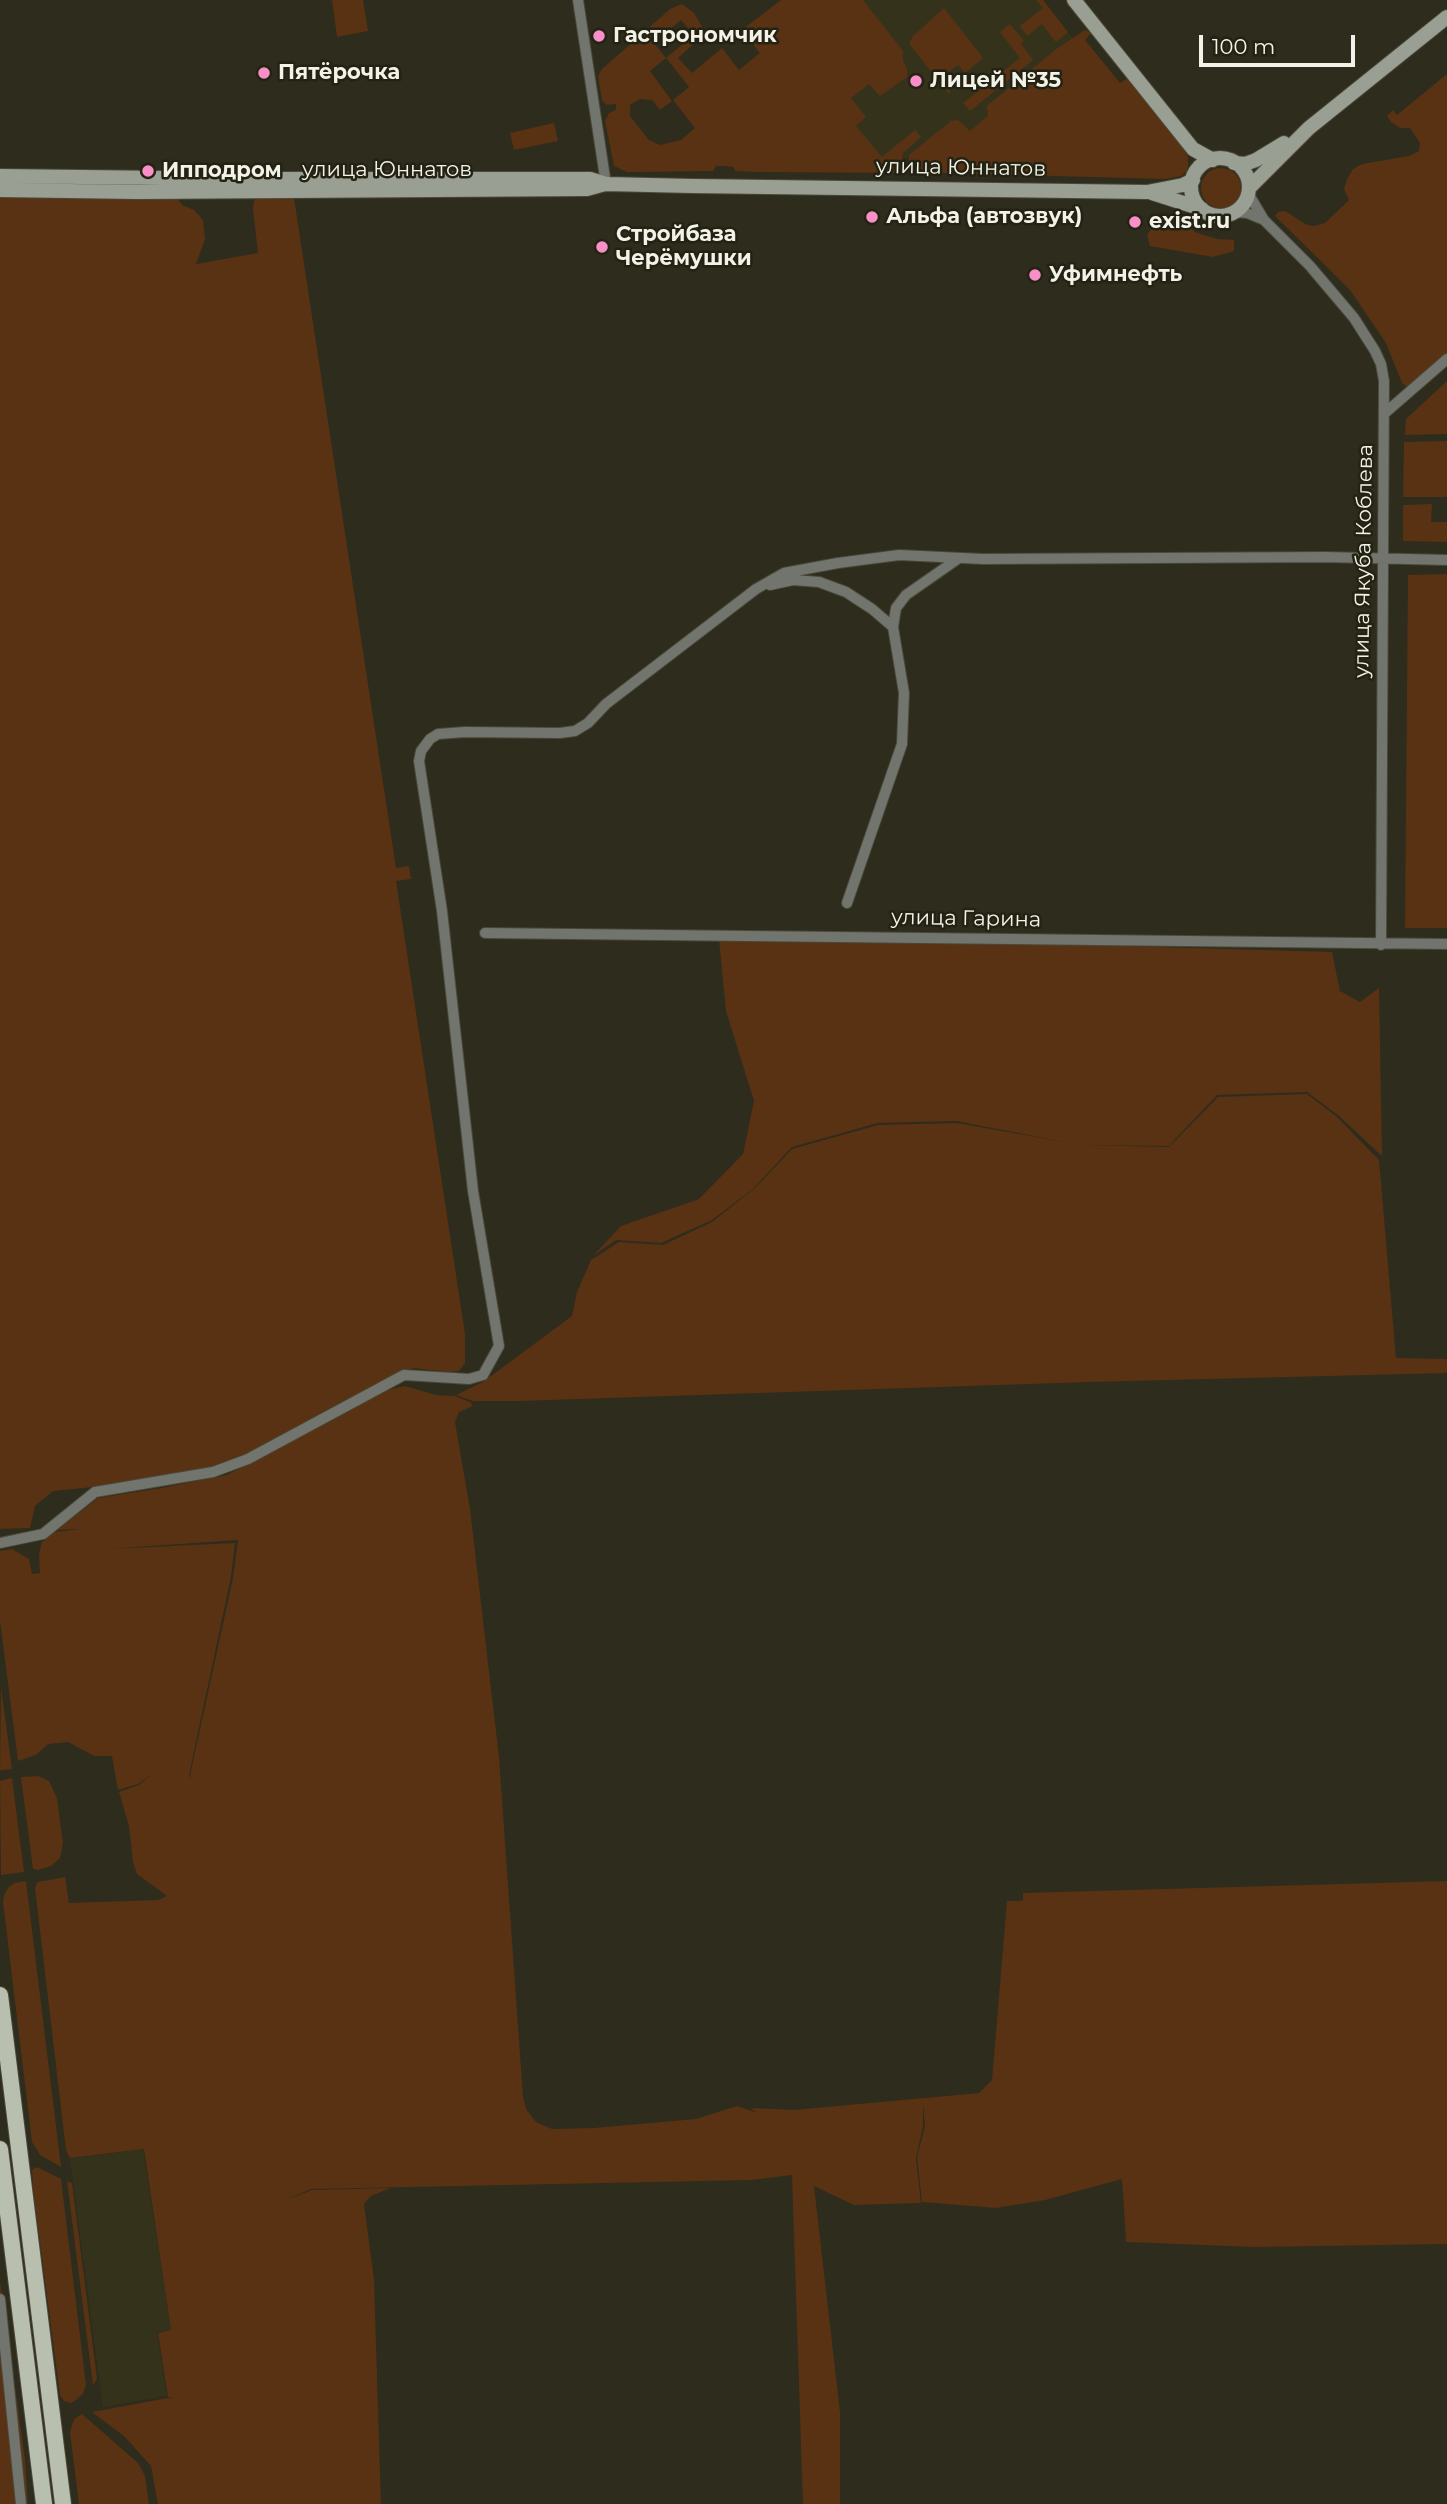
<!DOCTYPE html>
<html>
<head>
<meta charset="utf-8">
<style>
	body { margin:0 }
	#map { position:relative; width:1447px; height:2504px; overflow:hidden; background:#2e2c1d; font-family:Montserrat,sans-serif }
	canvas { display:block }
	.scale { position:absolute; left:1199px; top:35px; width:156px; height:32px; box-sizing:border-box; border:4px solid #f3f2e8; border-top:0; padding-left:9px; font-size:21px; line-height:24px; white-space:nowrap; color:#f3f2e8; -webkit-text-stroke:5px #242313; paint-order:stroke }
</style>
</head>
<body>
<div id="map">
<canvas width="1447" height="2504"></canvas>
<div class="scale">100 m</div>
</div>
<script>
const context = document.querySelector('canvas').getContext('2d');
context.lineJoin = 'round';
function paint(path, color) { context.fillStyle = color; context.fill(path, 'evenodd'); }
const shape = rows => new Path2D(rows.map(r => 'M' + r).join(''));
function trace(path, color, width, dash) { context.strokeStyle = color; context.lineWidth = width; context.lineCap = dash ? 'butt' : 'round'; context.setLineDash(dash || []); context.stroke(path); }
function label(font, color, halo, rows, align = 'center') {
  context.font = font + ' Montserrat,sans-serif'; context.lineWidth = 5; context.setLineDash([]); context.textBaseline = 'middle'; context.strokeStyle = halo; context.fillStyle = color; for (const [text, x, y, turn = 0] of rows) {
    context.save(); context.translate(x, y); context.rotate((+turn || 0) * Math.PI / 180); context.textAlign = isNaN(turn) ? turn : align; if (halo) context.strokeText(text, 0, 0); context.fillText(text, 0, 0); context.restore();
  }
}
paint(shape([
	[813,0,1043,0,1115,93,1032,161,757,155,712,92,763,50],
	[143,2149,171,2330,157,2332,167,2396,103,2407,70,2159]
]), '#35321c');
paint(shape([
	[332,0,363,0,368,31,337,37],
	[781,0,863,0,903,51,903,61,907,69,907,77,880,96,869,84,851,98,866,117,856,126,882,157,915,130,921,137,903,153,901,173,758,172,735,171,734,167,724,166,716,166,713,171,635,172,627,172,614,166,605,121,609,113,616,110,616,104,607,105,602,100,598,76,602,69,670,9,682,4,694,13,706,33,678,58,692,73,722,48,739,70,760,53,742,30],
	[681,20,694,35,666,58,654,43],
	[666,58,689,87,673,100,695,128,681,140,660,145,649,140,630,116,630,105,640,99,652,100,660,110,672,101,650,71],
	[1036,0,1043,0,1068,32,1056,42,1042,24,1027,36,1020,26,1043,8],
	[944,8,983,58,965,73,958,65,940,78,951,92,949,94,910,45,910,42,913,36],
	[1010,24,1024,41,1021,44,1033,60,970,111,963,103,1020,58,1000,32],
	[1085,30,1091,33,1085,40,1120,83,1128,78,1185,151,1188,158,1188,165,1187,171,1181,176,1165,179,908,172,909,155,951,121,958,120,970,131,988,116,987,106,1055,50],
	[1447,74,1447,353,1407,387,1402,383,1386,343,1350,290,1275,216,1278,212,1285,211,1307,225,1314,226,1325,223,1349,200,1344,189,1347,179,1353,169,1362,164,1409,156,1419,151,1420,143,1410,128,1400,128,1391,122,1387,116,1393,110,1397,115],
	[554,123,558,141,514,150,510,133],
	'1201 188a20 20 0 1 1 40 0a20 20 0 1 1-40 0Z',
	[0,190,172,190,182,205,194,210,203,220,205,239,196,264,258,253,253,209,254,200,258,196,284,195,294,198,396,868,409,866,411,879,396,881,465,1334,465,1363,459,1371,448,1372,414,1368,388,1378,245,1455,210,1467,133,1483,53,1491,35,1506,30,1528,0,1529],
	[1172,219,1179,219,1195,232,1217,239,1234,240,1234,251,1213,257,1150,246,1147,235,1152,228],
	[1447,381,1447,434,1405,435,1406,419],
	[1447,441,1447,497,1403,497,1404,442],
	[1432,504,1431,522,1447,522,1447,542,1403,541,1403,505],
	[1447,574,1447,928,1405,928,1408,575],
	[719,939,982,942,1332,952,1340,991,1360,1002,1379,988,1382,1156,1339,1116,1307,1092,1217,1095,1169,1146,1080,1145,1169,1147,1218,1097,1307,1094,1337,1117,1379,1160,1396,1358,1447,1359,1447,1373,1089,1382,519,1401,473,1401,456,1395,483,1382,572,1316,577,1292,591,1260,619,1242,663,1245,712,1222,755,1188,792,1149,878,1125,957,1123,1070,1143,956,1121,878,1123,792,1147,753,1189,712,1220,661,1243,616,1240,593,1256,621,1226,699,1199,743,1154,754,1101,726,1011],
	[405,1386,436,1395,455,1396,470,1402,473,1406,459,1412,455,1422,470,1509,499,1757,523,2097,526,2109,536,2122,552,2129,594,2128,696,2119,737,2106,758,2113,750,2108,794,2110,979,2093,992,2080,1007,1901,1023,1901,1023,1893,1447,1881,1447,2244,1254,2247,1126,2242,1122,2179,1045,2200,996,2208,922,2202,917,2157,925,2126,923,2103,923,2126,916,2158,921,2203,854,2205,814,2186,840,2412,840,2504,803,2504,792,2175,752,2180,311,2189,288,2199,312,2190,391,2188,371,2196,364,2204,374,2279,381,2504,158,2504,151,2466,125,2437,92,2412,173,2397,168,2397,158,2333,171,2330,144,2149,70,2158,66,2150,35,1888,38,1882,65,1877,69,1903,158,1900,167,1896,137,1874,133,1862,129,1826,119,1792,139,1785,151,1775,138,1784,118,1790,112,1756,94,1756,68,1742,48,1744,36,1755,18,1761,0,1621,0,1551,12,1549,29,1559,32,1574,40,1573,39,1553,42,1542,55,1532,80,1529,57,1530,98,1498,162,1488,227,1475,383,1391],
	[238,1540,233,1578,190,1775,192,1779,189,1775,231,1577,235,1543,108,1549],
	[1,1688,12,1769,3,1770,0,1770],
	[38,1776,49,1781,57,1798,63,1843,60,1858,51,1866,38,1870,33,1869,21,1777],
	[12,1778,24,1872,1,1875,0,1781],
	[26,1881,61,2167,40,2155,32,2142,3,1902,4,1895,8,1888,14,1883],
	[37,2167,61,2179,86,2385,83,2394,72,2403,64,2401,60,2395,33,2189,32,2170],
	[67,2181,72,2183,97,2379,93,2385],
	[0,2281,25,2459,28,2504,0,2504],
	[82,2414,138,2463,145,2476,149,2504,79,2504,70,2432,74,2419]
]), '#583213');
const street = shape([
	[578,0,606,184],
	[1248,193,1264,220,1310,266,1354,318,1375,351,1381,364,1384,381,1381,945],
	[1235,212,1247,213,1264,220],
	[1385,413,1447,359],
	[770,585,793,580,819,582,846,592,872,609,893,627],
	[847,903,902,744,904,693,893,627,896,608,906,595,959,558],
	[485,933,1447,944],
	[0,1543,43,1534,95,1492,213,1472,248,1459,404,1375,469,1379,483,1375,499,1346,473,1191,442,911,419,761,421,751,430,739,438,734,465,732,560,733,575,731,588,723,606,704,756,589,784,573,838,563,899,555,983,559,1325,557,1447,560],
	[0,2299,21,2504]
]);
const secondary = shape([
	[1074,0,1193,149,1213,160],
	'1191 187a29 29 0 1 1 58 0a29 29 0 1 1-58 0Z',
	[1234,163,1245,164,1256,160,1284,143],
	[0,176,246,179,590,179,606,184,692,186,1147,192,1183,185,1193,180],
	[1249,188,1309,128,1447,17],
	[0,190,137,192,587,189,605,184],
	[1152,193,1202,209]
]);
const primary = shape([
	[0,1995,63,2504],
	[0,2149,44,2504]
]);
trace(street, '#4a4839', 12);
trace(secondary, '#4a4839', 16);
trace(primary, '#4a4839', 18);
trace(street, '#72756e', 10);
trace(secondary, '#9a9f93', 14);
trace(primary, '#b8bfaf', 16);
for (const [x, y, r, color] of [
	[599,36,7,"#f98fc9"],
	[264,73,7,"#f98fc9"],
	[916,81,7,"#f98fc9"],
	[148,171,7,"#f98fc9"],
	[872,217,7,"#f98fc9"],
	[1135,222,7,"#f98fc9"],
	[602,247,7,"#f98fc9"],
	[1035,275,7,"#f98fc9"]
]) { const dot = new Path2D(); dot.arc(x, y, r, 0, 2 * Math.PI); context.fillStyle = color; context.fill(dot); trace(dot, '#242313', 2.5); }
label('bold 21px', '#f3f2e8', '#242313', [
	["Гастрономчик",613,36],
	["Пятёрочка",278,73],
	["Лицей №35",930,81],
	["Ипподром",162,171],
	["Альфа (автозвук)",886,217],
	["exist.ru",1149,222],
	["Стройбаза",616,235],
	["Черёмушки",616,259],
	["Уфимнефть",1049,275]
], 'left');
label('21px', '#f3f2e8', '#242313', [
	["улица Юннатов",961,168,1],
	["улица Юннатов",387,170],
	["улица Якуба Коблева",1364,561,-89],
	["улица Гарина",966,919,1]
]);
</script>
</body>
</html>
